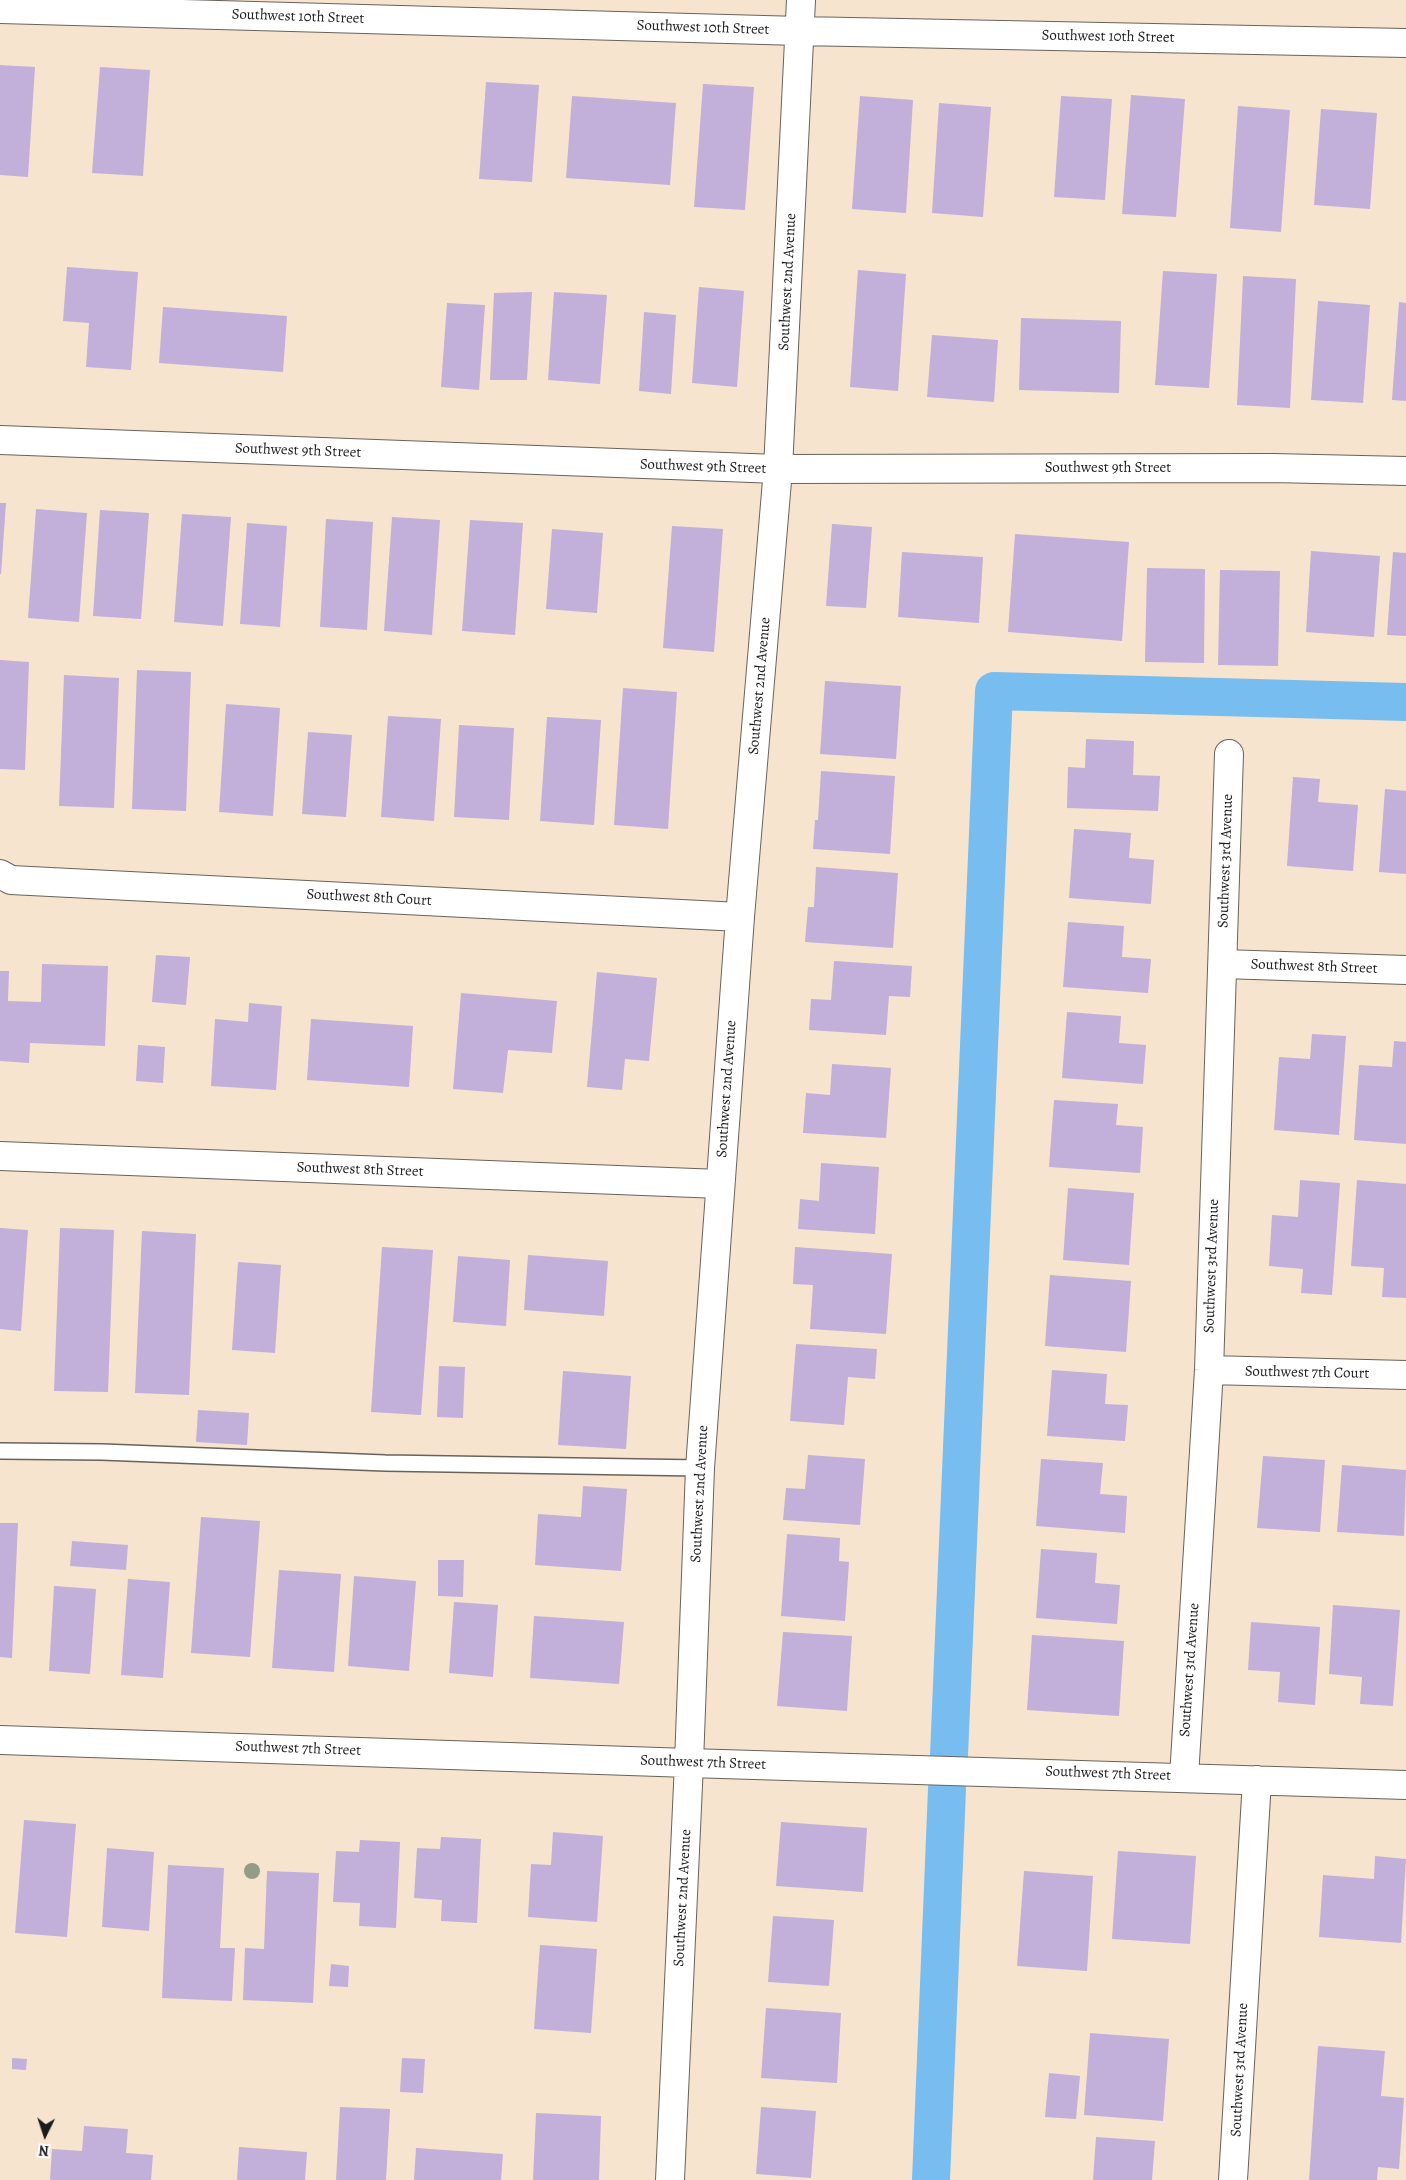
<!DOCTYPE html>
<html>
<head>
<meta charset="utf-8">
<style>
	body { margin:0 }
	#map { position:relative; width:1406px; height:2180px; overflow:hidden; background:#f7e4cf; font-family:Alegreya,serif }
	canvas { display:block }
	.north { position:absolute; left:20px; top:2110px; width:50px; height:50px; -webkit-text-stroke:4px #fff; paint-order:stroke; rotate:184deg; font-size:14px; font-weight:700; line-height:20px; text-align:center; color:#1c1c1c }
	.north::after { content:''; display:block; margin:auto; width:18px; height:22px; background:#1c1c1c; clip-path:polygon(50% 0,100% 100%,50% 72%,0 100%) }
</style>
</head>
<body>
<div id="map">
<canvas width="1406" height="2180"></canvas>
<div class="north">N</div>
</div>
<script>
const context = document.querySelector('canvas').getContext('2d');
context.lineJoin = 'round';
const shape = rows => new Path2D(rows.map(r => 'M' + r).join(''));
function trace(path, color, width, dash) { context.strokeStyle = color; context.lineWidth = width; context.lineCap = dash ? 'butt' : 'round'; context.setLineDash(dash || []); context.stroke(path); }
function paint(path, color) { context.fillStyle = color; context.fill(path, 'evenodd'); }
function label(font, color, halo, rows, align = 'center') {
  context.font = font + ' Alegreya,serif'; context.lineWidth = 4; context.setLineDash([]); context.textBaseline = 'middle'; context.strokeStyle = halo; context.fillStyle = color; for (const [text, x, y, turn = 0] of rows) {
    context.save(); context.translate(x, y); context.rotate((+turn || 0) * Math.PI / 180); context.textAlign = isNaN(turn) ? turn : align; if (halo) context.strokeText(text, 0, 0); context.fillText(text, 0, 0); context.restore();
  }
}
trace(shape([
	[949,1755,994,691,1406,702],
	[931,2180,947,1789]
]), '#78bdef', 38);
paint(shape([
	[0,65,35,67,28,177,0,175],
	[100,67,150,70,143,176,92,173],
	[486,82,539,85,532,182,479,179],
	[703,84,754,87,745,210,694,207],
	[1131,95,1185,99,1176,217,1122,214],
	[572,96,676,103,670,185,566,178],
	[860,96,913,100,906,213,852,209],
	[1061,96,1112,99,1105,200,1054,197],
	[939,103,991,107,983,217,932,213],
	[1238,106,1290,110,1281,232,1230,228],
	[1321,109,1377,113,1370,209,1314,205],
	[67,267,138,272,131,370,86,367,89,323,63,321],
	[858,270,906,274,898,391,850,387],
	[1163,271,1217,274,1209,388,1155,385],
	[1243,276,1296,279,1290,408,1237,405],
	[699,287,744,291,737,387,692,383],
	[532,292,527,380,490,380,494,293],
	[554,292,607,295,600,384,548,380],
	[1318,301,1370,305,1363,403,1311,400],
	[1399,302,1406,303,1406,401,1392,400],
	[447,303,485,305,479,390,441,387],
	[163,307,287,316,283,372,159,363],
	[644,312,676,315,671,394,639,391],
	[1021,318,1121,321,1119,393,1019,390],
	[932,335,998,340,994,402,927,397],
	[0,503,6,503,1,574,0,574],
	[36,509,87,513,79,622,28,618],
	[100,510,149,513,141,619,93,616],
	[182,514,231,517,223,626,174,622],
	[392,517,440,520,432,635,384,631],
	[326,519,373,522,367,630,320,627],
	[470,520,523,523,515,635,462,631],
	[247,523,287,526,280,627,240,624],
	[832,524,872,527,866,608,826,606],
	[672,526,723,529,714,652,663,648],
	[552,529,603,533,597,613,546,609],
	[1015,534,1129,542,1122,641,1008,632],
	[1311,551,1380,556,1374,637,1306,632],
	[902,552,983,557,979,623,898,617],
	[1393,552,1406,553,1406,636,1387,635],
	[1147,568,1205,569,1204,663,1145,662],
	[1220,570,1280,571,1278,666,1218,665],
	[0,660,29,662,25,770,0,769],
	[137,670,191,672,186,811,132,809],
	[64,675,119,678,114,808,59,806],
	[825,681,901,686,896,759,820,754],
	[623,688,677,692,668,829,614,825],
	[226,704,280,708,273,816,219,812],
	[388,716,441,719,434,821,381,817],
	[547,717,601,720,594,825,540,821],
	[459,725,514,728,509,820,454,817],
	[308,732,352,735,346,817,302,814],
	[1086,739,1134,741,1133,775,1160,776,1158,811,1067,808,1068,767,1085,768],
	[821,771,895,776,890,854,813,849,815,820,818,820],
	[1293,777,1320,779,1318,802,1358,805,1353,871,1287,866],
	[1385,789,1406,791,1406,874,1379,872],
	[1074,829,1131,833,1129,858,1154,860,1151,904,1069,898],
	[816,867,898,873,893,948,805,942,808,907,814,907],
	[1068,922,1124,926,1122,957,1151,959,1148,993,1063,987],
	[156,955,190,957,186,1005,152,1002],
	[834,961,912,966,910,997,889,996,886,1035,809,1030,811,999,831,1000],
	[42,964,108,966,105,1046,30,1043,29,1063,0,1061,0,971,9,971,8,1001,41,1002],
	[597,972,657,978,649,1061,625,1059,622,1090,587,1087],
	[461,993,557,1001,552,1053,508,1050,503,1093,453,1089],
	[249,1003,282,1006,276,1090,211,1086,215,1019,248,1022],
	[1067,1012,1121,1016,1119,1043,1146,1045,1143,1084,1062,1078],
	[311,1019,413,1026,409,1087,307,1080],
	[1312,1034,1346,1036,1339,1135,1274,1130,1279,1057,1310,1059],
	[1394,1041,1406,1042,1406,1144,1354,1140,1359,1065,1392,1067],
	[138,1045,165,1047,163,1083,136,1081],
	[832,1064,891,1068,886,1138,803,1133,806,1093,830,1095],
	[1054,1100,1118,1104,1116,1125,1143,1127,1140,1173,1049,1167],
	[821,1163,879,1167,875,1234,798,1229,800,1199,819,1201],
	[1300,1180,1340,1183,1332,1295,1301,1293,1303,1269,1269,1266,1272,1215,1298,1217],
	[1357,1180,1406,1184,1406,1298,1382,1297,1384,1268,1351,1266],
	[1068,1188,1134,1193,1129,1265,1063,1260],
	[0,1228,28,1230,21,1331,0,1329],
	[60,1228,114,1230,108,1392,54,1391],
	[142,1231,196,1234,189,1395,135,1393],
	[382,1247,433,1250,421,1415,371,1412],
	[795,1247,892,1254,886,1334,810,1329,813,1285,793,1284],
	[528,1255,608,1261,604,1316,524,1310],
	[458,1256,510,1260,506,1326,453,1322],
	[238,1262,281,1265,275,1353,232,1350],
	[1050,1275,1131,1281,1126,1352,1045,1346],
	[796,1344,877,1349,875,1379,848,1377,844,1425,790,1421],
	[439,1366,465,1367,463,1418,437,1417],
	[1052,1370,1107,1374,1105,1404,1128,1405,1125,1441,1047,1436],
	[563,1371,631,1376,626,1449,558,1445],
	[198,1410,249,1413,247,1445,196,1442],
	[808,1455,865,1459,860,1525,783,1520,786,1488,805,1489],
	[1263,1456,1325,1460,1320,1532,1257,1528],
	[1041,1459,1103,1463,1100,1494,1127,1496,1125,1533,1036,1526],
	[1342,1465,1406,1470,1404,1536,1337,1532],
	[583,1486,627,1489,621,1571,535,1565,538,1514,581,1517],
	[201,1517,260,1521,250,1657,191,1653],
	[0,1523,18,1523,12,1658,0,1657],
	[787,1534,840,1538,839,1561,849,1562,845,1621,781,1616],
	[72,1541,128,1545,126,1570,70,1566],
	[1041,1549,1097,1553,1095,1583,1120,1585,1117,1624,1036,1618],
	[438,1560,464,1560,463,1597,438,1596],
	[279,1570,341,1574,334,1672,272,1668],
	[354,1576,416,1581,409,1671,348,1666],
	[128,1579,170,1582,163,1678,121,1675],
	[54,1586,96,1589,90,1674,49,1671],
	[454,1602,498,1605,493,1677,449,1673],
	[1333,1605,1400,1610,1393,1706,1360,1704,1362,1677,1329,1674],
	[534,1616,624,1622,619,1684,530,1678],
	[1251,1622,1320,1627,1315,1705,1278,1702,1280,1672,1248,1670],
	[783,1632,852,1636,847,1711,777,1706],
	[1032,1635,1124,1641,1119,1716,1027,1710],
	[24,1820,76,1824,67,1937,15,1933],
	[781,1822,867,1828,863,1892,776,1886],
	[553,1832,603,1836,597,1922,528,1917,531,1864,551,1865],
	[441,1837,481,1839,477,1923,441,1921,442,1900,414,1898,417,1848,440,1849],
	[360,1840,400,1842,396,1928,359,1926,360,1903,333,1902,336,1851,359,1852],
	[107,1848,154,1852,149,1931,102,1927],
	[1118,1851,1196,1856,1190,1944,1112,1939],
	[1375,1856,1406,1859,1401,1943,1319,1937,1323,1875,1374,1879],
	[168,1865,224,1868,220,1948,235,1948,232,2001,162,1998],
	[267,1871,319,1873,313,2003,243,2000,245,1948,264,1949],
	[1024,1871,1093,1876,1087,1971,1017,1966],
	[773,1916,834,1920,829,1986,768,1982],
	[540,1945,597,1949,591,2033,534,2029],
	[331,1964,349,1966,348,1987,329,1986],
	[766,2008,841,2013,837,2083,761,2078],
	[1090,2033,1169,2039,1163,2121,1084,2115],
	[1318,2046,1385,2051,1381,2096,1404,2098,1399,2169,1378,2167,1377,2180,1309,2180],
	[12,2058,27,2059,26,2070,12,2069],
	[402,2058,425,2059,423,2093,400,2092],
	[1049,2073,1080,2076,1076,2119,1045,2117],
	[340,2107,390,2109,386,2180,336,2180],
	[761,2107,816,2111,811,2178,756,2174],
	[536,2113,601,2116,599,2180,533,2180],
	[84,2126,128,2129,126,2153,153,2155,151,2180,50,2180,52,2149,82,2151],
	[1096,2137,1155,2141,1152,2180,1093,2180],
	[239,2147,307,2152,305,2180,237,2180],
	[416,2148,503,2154,501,2180,414,2180]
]), '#c2afda');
const lane = shape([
	[0,1451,102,1452,385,1463,700,1468]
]);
const street = shape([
	[0,9,800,31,1406,43],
	[0,440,778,469,1272,468,1406,471],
	[0,874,11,880,740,917],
	[1223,964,1406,970],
	[0,1156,720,1184],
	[1209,1370,1406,1375],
	[0,1740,689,1763,1406,1785],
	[1184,1777,1209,1370,1229,754],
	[670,2180,689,1763,700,1468,740,917,778,469,801,0],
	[1233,2180,1257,1780]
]);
trace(lane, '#69625b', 18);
trace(street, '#69625b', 30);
trace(lane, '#fff', 15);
trace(street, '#fff', 28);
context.fillStyle = '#939c85';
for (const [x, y] of [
	[252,1871]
]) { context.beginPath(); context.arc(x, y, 8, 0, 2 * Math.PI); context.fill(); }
label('15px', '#1c1c1c', '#fff', [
	["Southwest 10th Street",298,17,2],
	["Southwest 10th Street",703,28,2],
	["Southwest 10th Street",1108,37,1],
	["Southwest 2nd Avenue",788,282,-87],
	["Southwest 9th Street",298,451,2],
	["Southwest 9th Street",703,467,2],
	["Southwest 9th Street",1108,468],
	["Southwest 2nd Avenue",760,686,-85],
	["Southwest 3rd Avenue",1226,861,-88],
	["Southwest 8th Court",369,898,3],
	["Southwest 8th Street",1314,967,2],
	["Southwest 2nd Avenue",727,1089,-86],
	["Southwest 8th Street",360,1170,2],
	["Southwest 3rd Avenue",1212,1266,-88],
	["Southwest 7th Court",1307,1373,1],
	["Southwest 2nd Avenue",700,1494,-87],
	["Southwest 3rd Avenue",1190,1670,-86],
	["Southwest 7th Street",298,1749,2],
	["Southwest 7th Street",703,1763,2],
	["Southwest 7th Street",1108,1774,2],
	["Southwest 2nd Avenue",683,1898,-87],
	["Southwest 3rd Avenue",1240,2070,-87]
]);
</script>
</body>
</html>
